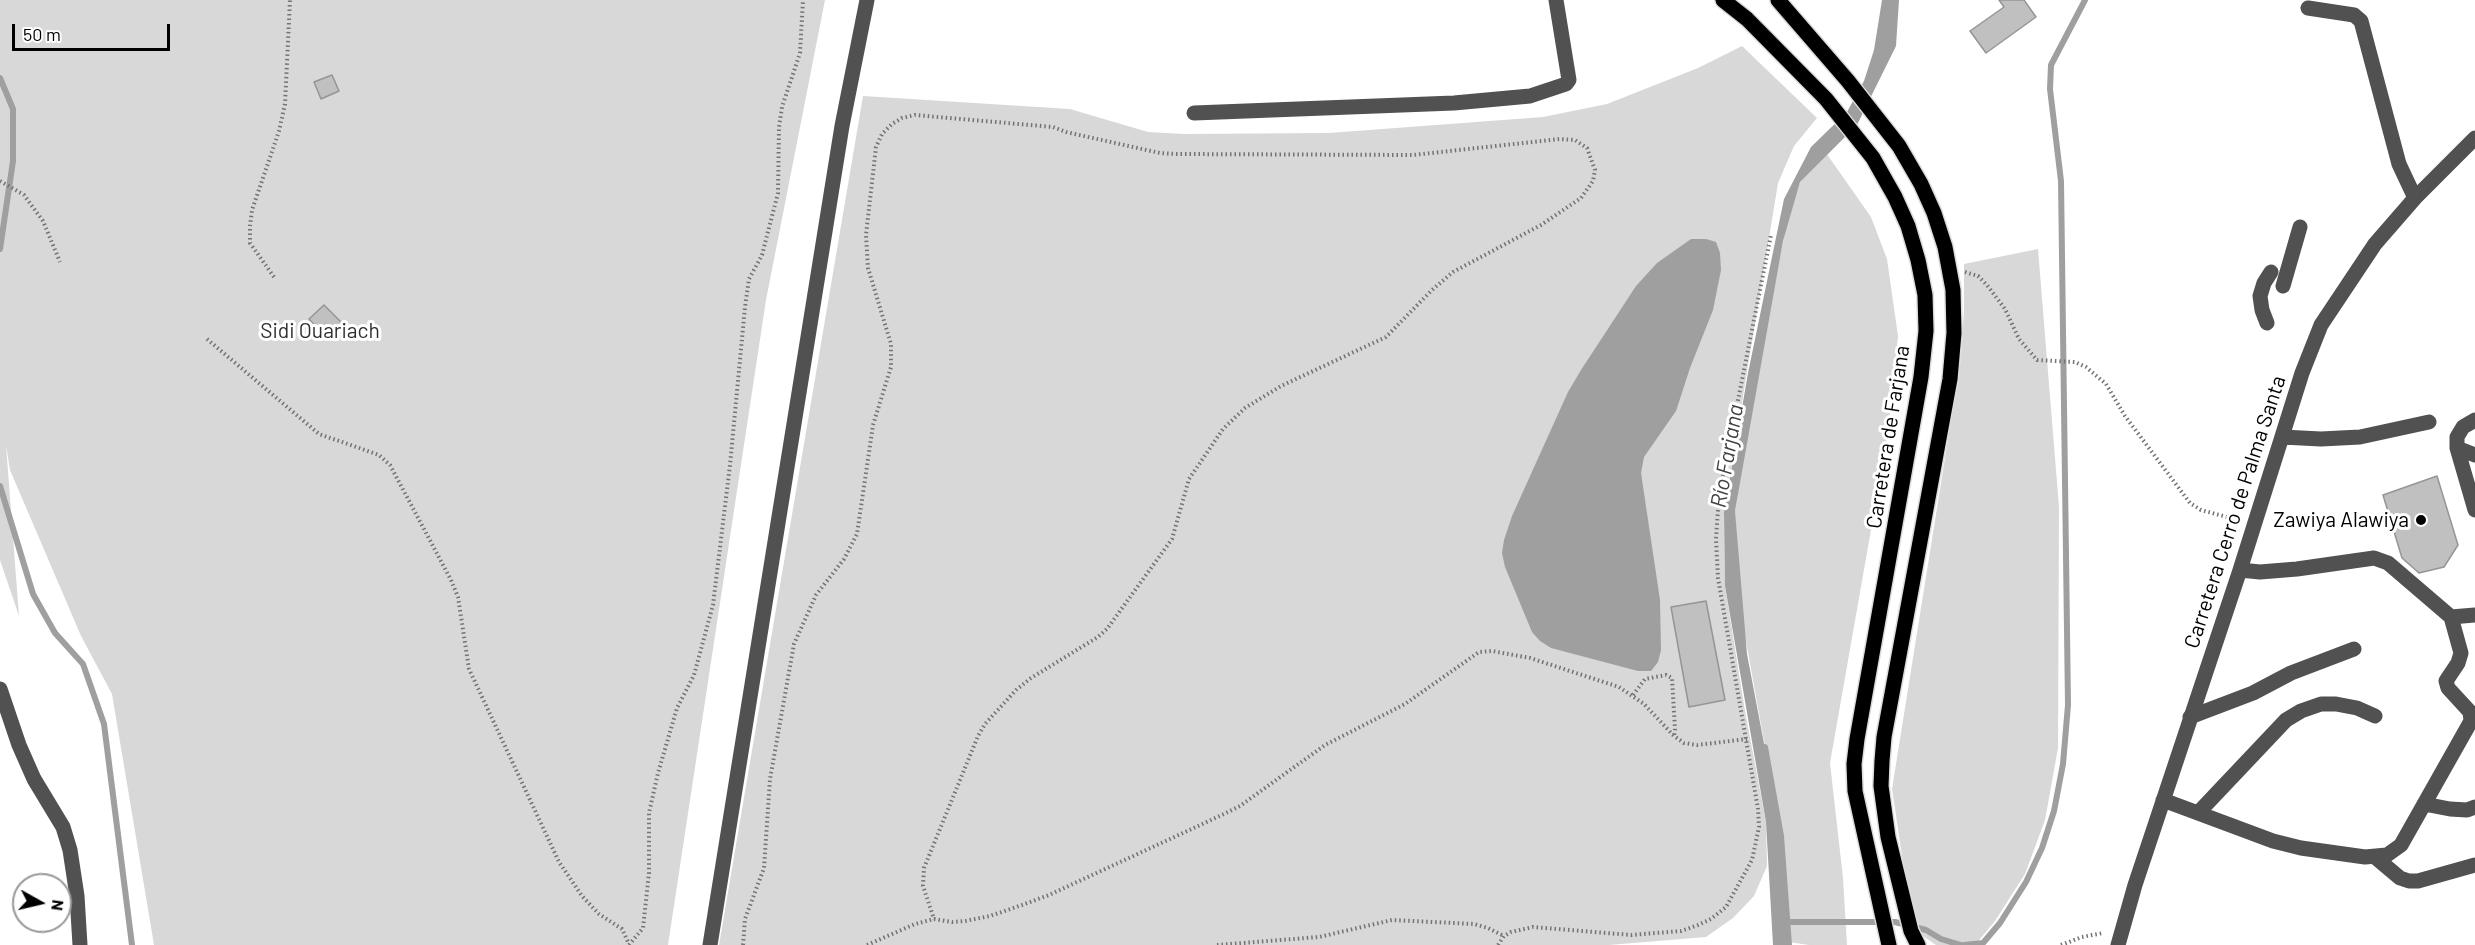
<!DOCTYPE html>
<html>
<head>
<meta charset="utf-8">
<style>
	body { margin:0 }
	#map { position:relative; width:2475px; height:945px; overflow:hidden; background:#fff; font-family:Barlow,sans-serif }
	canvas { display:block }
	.north { position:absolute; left:12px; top:873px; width:60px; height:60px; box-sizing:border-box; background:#fff; border:2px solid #999; border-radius:50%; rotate:98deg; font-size:16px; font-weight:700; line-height:24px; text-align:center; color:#000 }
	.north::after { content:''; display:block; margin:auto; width:21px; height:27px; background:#000; clip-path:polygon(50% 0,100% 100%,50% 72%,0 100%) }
	.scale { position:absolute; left:12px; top:24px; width:158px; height:27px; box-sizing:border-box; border:3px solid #000; border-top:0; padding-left:8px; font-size:18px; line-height:21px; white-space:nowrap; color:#000; -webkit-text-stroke:4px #fff; paint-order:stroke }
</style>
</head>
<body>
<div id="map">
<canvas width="2475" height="945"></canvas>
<div class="north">N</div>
<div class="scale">50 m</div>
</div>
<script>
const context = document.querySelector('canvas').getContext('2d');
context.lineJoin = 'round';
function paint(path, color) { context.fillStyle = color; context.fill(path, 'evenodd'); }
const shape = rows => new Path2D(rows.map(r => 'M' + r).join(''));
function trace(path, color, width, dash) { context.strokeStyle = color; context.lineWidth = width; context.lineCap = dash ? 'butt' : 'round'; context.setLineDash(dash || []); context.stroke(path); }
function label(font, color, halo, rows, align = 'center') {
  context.font = font + ' Barlow,sans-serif'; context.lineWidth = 6; context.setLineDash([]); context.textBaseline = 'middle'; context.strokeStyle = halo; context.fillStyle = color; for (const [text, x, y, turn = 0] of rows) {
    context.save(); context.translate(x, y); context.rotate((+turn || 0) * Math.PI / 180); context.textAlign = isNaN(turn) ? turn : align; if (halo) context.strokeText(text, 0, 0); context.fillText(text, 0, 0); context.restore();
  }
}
paint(shape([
	[0,0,825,0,766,300,668,945,154,945,112,694,81,636,10,470,6,445,19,616,0,560],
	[1742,46,1817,118,1794,146,1778,183,1724,512,1725,586,1745,711,1766,822,1767,866,1754,896,1733,918,1706,937,1609,945,719,945,863,96,1070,109,1148,132,1184,134,1329,133,1543,117,1607,104,1698,68],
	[1824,150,1871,217,1887,259,1898,336,1888,433,1830,763,1843,878,1847,945,1809,945,1789,942,1781,836,1737,591,1735,511,1763,341,1788,217,1800,182],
	[2038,249,2059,507,2058,748,2045,820,2025,874,1995,921,1975,945,1936,945,1913,929,1892,789,1961,358,1964,310,1964,264]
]), '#d8d8d8');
paint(shape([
	[1882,0,1899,0,1896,46,1857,125,1800,182,1783,241,1735,511,1747,654,1777,812,1790,945,1773,945,1766,822,1725,586,1724,512,1748,373,1784,199,1811,147,1847,112,1864,81,1874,50],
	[1691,239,1706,239,1716,242,1720,253,1721,270,1713,310,1690,368,1676,411,1644,457,1641,473,1660,600,1661,650,1658,662,1651,671,1638,671,1551,648,1540,641,1532,632,1505,567,1502,553,1504,540,1512,516,1568,392,1581,370,1636,286,1657,263]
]), '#9f9f9f');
trace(shape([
	[0,78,13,109,13,161,0,249],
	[0,486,33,594,55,633,83,664,104,724,132,945],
	[1765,747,1781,836,1789,945],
	[1788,922,1895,922,1926,930,1941,939,1961,945],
	[1964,945,1983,943,2000,923,2026,882,2042,848,2054,811,2063,764,2068,705,2061,181,2050,89,2051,65,2085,0]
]), '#9f9f9f', 6);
const building = shape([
	[1999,0,2024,0,2036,17,1986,53,1970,31,2004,7,1999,0],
	[332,75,339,91,321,99,314,82,332,75],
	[324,305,342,323,326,338,309,319,324,305],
	[2437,476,2458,545,2444,567,2419,573,2402,558,2383,495,2437,476],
	[1706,601,1725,700,1689,707,1671,607,1706,601]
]);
paint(building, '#c0c0c0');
trace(building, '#959595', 1.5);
const major = shape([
	[1723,0,1747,19,1826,99,1873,158,1895,197,1908,226,1918,260,1925,295,1926,331,1921,377,1857,739,1854,764,1855,791,1889,945],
	[1778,0,1848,81,1899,146,1921,184,1934,213,1945,247,1953,290,1954,333,1950,379,1884,737,1882,761,1881,786,1888,837,1911,931,1918,945]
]);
trace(major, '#dbdbdb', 18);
trace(shape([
	[0,181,24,195,43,221,60,262],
	[1965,272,1978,276,1987,285,2005,309,2019,339,2037,360,2075,362,2086,367,2106,384,2125,416,2190,503,2201,510,2238,520],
	[274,277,250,243,250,226,252,210,279,131,285,104,290,0],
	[207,339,319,434,379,455,390,465,451,580,458,597,469,669,559,862,582,896,599,914,622,929,629,944],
	[1633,695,1645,679,1666,675,1672,678,1675,729,1674,736],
	[629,945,643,928,649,873,649,813,658,773,677,708,694,675,713,605,730,465,745,307,749,279,762,255,778,193,779,127,782,107,800,53,803,0],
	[743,945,745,919,764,868,770,779,794,644,816,595,844,559,857,534,873,425,891,367,891,344,868,268,866,235,876,147,882,134,892,124,902,118,915,115,1053,127,1066,132,1160,153,1178,154,1413,155,1560,139,1575,140,1587,148,1595,170,1593,181,1581,198,1541,225,1453,272,1432,290,1386,337,1281,386,1245,408,1223,429,1189,479,1172,539,1107,629,1098,637,1031,678,1016,690,985,724,978,736,924,868,923,886,934,919],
	[867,945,915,924,934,919,952,922,965,921,990,916,1022,905,1049,895,1224,814,1240,806,1325,745,1405,704,1479,652,1492,651,1530,658,1619,687,1644,704,1674,736,1684,743,1697,745,1747,739],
	[1217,945,1319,937,1392,920,1474,924,1488,928,1504,936],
	[1498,945,1504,936,1511,932,1533,927,1631,935,1681,931,1698,925,1711,919,1726,907,1752,860,1759,827,1758,809,1718,578,1716,539,1719,495,1771,235],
	[2061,945,2082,937,2103,933]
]), '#737373', 4, [1.5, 3]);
trace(shape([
	[2308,8,2354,15,2361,21,2399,164,2415,198],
	[1194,113,1454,103,1530,96,1566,84,1569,80,1556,0],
	[2283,286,2300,227],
	[2267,323,2262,310,2260,296,2264,283,2271,272],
	[2475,420,2463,427,2457,437,2457,448,2475,510],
	[2282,437,2321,439,2360,437,2429,422],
	[2457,448,2475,455],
	[2451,617,2475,615],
	[0,689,19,745,34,779,63,827,70,850,77,896,80,945],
	[2190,717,2253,693,2291,673,2354,649],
	[2163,800,2273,841,2301,848,2365,857,2387,855,2401,845,2471,721,2470,712,2448,688,2446,681,2458,663,2461,653,2451,617,2388,563,2374,558,2297,569,2260,572,2240,570],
	[2424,804,2450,809,2467,810,2475,807],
	[2198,813,2286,720,2301,711,2321,704,2336,704,2357,708,2375,716],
	[2375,857,2400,878,2409,881,2418,881,2475,865],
	[710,945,842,126,867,0],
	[2118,945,2135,885,2240,570,2302,373,2321,325,2375,244,2415,198,2475,138]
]), '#515151', 15);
trace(major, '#000', 15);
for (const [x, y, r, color] of [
	[2421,520,6,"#000"]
]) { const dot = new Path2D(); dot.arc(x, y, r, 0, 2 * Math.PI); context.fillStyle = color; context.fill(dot); trace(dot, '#fff', 2); }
label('21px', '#2f2f2f', '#fff', [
	["Sidi Ouariach",320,331]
]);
label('21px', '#000', '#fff', [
	["Carretera de Farjana",1888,437,-81],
	["Carretera Cerro de Palma Santa",2235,512,-72]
]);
label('21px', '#000', '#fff', [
	["Zawiya Alawiya",2409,520]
], 'right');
label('italic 22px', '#404040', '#fff', [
	["Río Farjana",1727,456,-80]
]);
</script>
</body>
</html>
